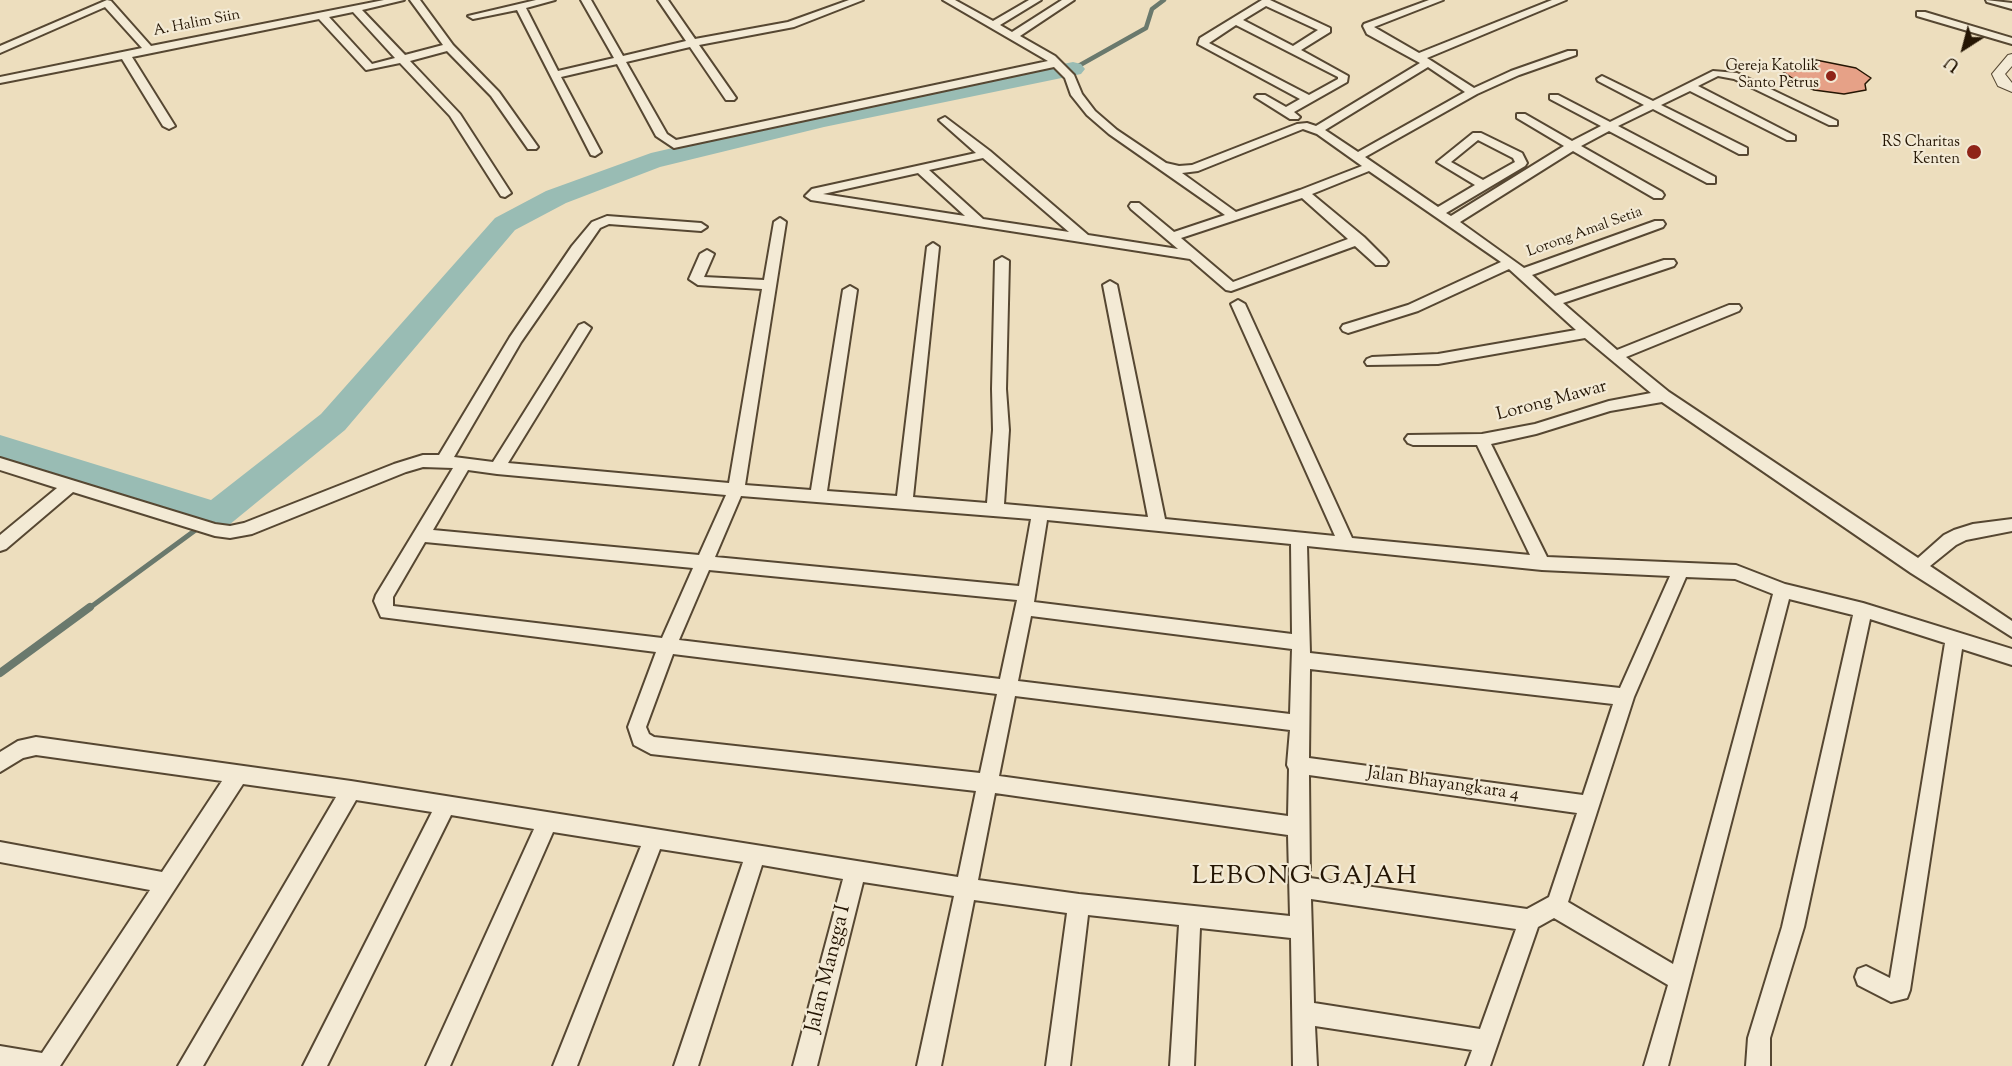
<!DOCTYPE html>
<html>
<head>
<meta charset="utf-8">
<style>
	body { margin:0 }
	#map { position:relative; width:2012px; height:1066px; overflow:hidden; background:#eddebe; font-family:"Sorts Mill Goudy",serif }
	canvas { display:block }
	.north { position:absolute; left:1934px; top:18px; width:60px; height:60px; -webkit-text-stroke:4px #f3ead5; paint-order:stroke; rotate:216deg; font-size:16px; font-weight:700; line-height:24px; text-align:center; color:#241503 }
	.north::after { content:''; display:block; margin:auto; width:21px; height:27px; background:#241503; clip-path:polygon(50% 0,100% 100%,50% 72%,0 100%) }
</style>
</head>
<body>
<div id="map">
<canvas width="2012" height="1066"></canvas>
<div class="north">U</div>
</div>
<script>
const context = document.querySelector('canvas').getContext('2d');
context.lineJoin = 'round';
const shape = rows => new Path2D(rows.map(r => 'M' + r).join(''));
function trace(path, color, width, dash) { context.strokeStyle = color; context.lineWidth = width; context.lineCap = dash ? 'butt' : 'round'; context.setLineDash(dash || []); context.stroke(path); }
function paint(path, color) { context.fillStyle = color; context.fill(path, 'evenodd'); }
function label(font, color, halo, rows, align = 'center') {
  context.font = font + ' "Sorts Mill Goudy",serif'; context.lineWidth = 4.5; context.setLineDash([]); context.textBaseline = 'middle'; context.strokeStyle = halo; context.fillStyle = color; for (const [text, x, y, turn = 0] of rows) {
    context.save(); context.translate(x, y); context.rotate((+turn || 0) * Math.PI / 180); context.textAlign = isNaN(turn) ? turn : align; if (halo) context.strokeText(text, 0, 0); context.fillText(text, 0, 0); context.restore();
  }
}
trace(shape([
	[1073,69,1146,28,1152,9,1164,0]
]), '#6a796d', 4.5);
trace(shape([
	[88,609,216,515]
]), '#6a796d', 5);
trace(shape([
	[0,673,90,607]
]), '#6a796d', 8);
paint(shape([
	[1073,62,1081,64,1085,69,1081,74,824,127,660,167,566,203,515,230,345,430,229,525,216,529,0,459,0,435,211,500,321,414,495,218,546,191,651,153,824,113,1073,62]
]), '#99bcb4');
const building = shape([
	[1816,60,1856,68,1871,78,1865,84,1866,90,1844,94,1814,90,1802,85,1782,71,1797,71,1797,64,1816,60]
]);
paint(building, '#e6a187');
trace(building, '#241503', 1.5);
const minor = shape([
	[107,0,111,1,151,46,384,0,404,0,362,10,405,55,443,45,410,0,420,0,453,45,499,92,538,147,536,149,528,149,491,96,447,51,410,61,460,114,511,193,505,197,501,196,450,116,400,63,366,70,319,19,132,57,175,126,169,129,163,126,122,59,0,83,0,77,142,48,105,7,0,53,0,46,107,0],
	[353,12,395,58,372,64,329,17,353,12],
	[536,0,555,0,526,8,558,71,614,58,581,0,591,0,623,56,686,41,658,0,668,0,695,39,788,22,849,0,863,0,794,27,699,45,736,98,734,100,726,100,690,47,626,62,667,134,676,140,1048,61,943,0,955,0,993,21,1029,0,1041,0,1000,25,1012,32,1062,0,1074,0,1020,36,1055,56,1074,75,1082,94,1095,111,1117,130,1166,163,1179,166,1192,165,1297,124,1307,123,1316,126,1420,63,1367,34,1363,26,1364,24,1429,0,1443,0,1374,27,1419,53,1552,0,1566,0,1427,58,1474,88,1511,71,1568,51,1576,51,1576,55,1519,75,1477,94,1365,157,1438,207,1475,185,1437,162,1473,133,1481,133,1522,153,1527,163,1525,166,1446,213,1451,216,1564,146,1517,118,1517,114,1525,114,1572,141,1601,126,1550,99,1550,95,1558,95,1610,122,1644,105,1598,81,1597,79,1602,76,1653,101,1713,71,1737,73,1837,121,1837,125,1829,125,1734,79,1718,76,1698,86,1795,136,1795,140,1787,140,1690,91,1661,105,1747,148,1747,154,1739,154,1653,109,1618,126,1715,177,1715,183,1707,183,1609,131,1581,146,1662,192,1664,195,1662,198,1654,198,1573,151,1460,222,1524,268,1655,221,1663,221,1665,224,1663,227,1532,275,1555,296,1664,260,1674,260,1676,263,1674,266,1563,303,1617,350,1729,305,1739,305,1741,308,1739,311,1626,357,1669,392,1918,558,1944,535,1954,530,1973,524,2012,519,2012,531,1966,540,1956,545,1930,566,2012,621,2012,637,1911,573,1662,402,1610,411,1536,434,1491,444,1547,557,1736,565,1785,584,1863,603,2012,649,2012,665,1962,649,1910,990,1907,998,1891,1002,1858,985,1855,977,1858,969,1866,966,1890,978,1945,643,1870,619,1804,927,1770,1038,1770,1066,1746,1066,1748,1038,1782,927,1853,615,1789,599,1668,1066,1644,1066,1668,985,1554,918,1538,927,1490,1066,1466,1066,1472,1050,1315,1026,1317,1066,1293,1066,1291,938,1200,928,1194,1066,1170,1066,1179,925,1088,915,1070,1066,1046,1066,1067,913,974,900,941,1066,917,1066,954,896,863,882,817,1066,793,1066,843,879,762,865,698,1066,674,1066,743,862,660,849,577,1066,553,1066,641,846,553,832,450,1066,426,1066,534,829,451,815,327,1066,303,1066,432,812,356,800,203,1066,178,1066,336,797,243,784,60,1066,0,1066,0,1046,42,1053,150,890,0,862,0,842,162,872,222,781,36,755,23,758,0,772,0,752,18,741,36,737,351,781,958,877,976,791,651,754,634,745,628,727,656,652,381,617,374,601,376,595,453,468,423,467,406,472,252,534,230,538,215,536,73,492,6,549,0,551,0,535,57,488,0,470,0,458,215,524,230,526,244,523,394,464,423,455,439,455,510,337,572,246,592,222,607,216,701,223,707,227,701,231,609,224,600,228,521,342,454,457,493,462,579,325,584,323,591,328,508,463,729,483,762,289,698,285,689,279,700,254,707,250,714,254,704,277,764,280,774,222,780,218,786,222,745,485,811,490,843,290,850,286,857,290,827,491,897,496,927,247,933,243,939,247,913,497,987,503,993,430,992,389,995,261,1002,257,1009,261,1006,389,1009,430,1004,504,1148,517,1103,285,1110,281,1117,285,1165,519,1335,536,1231,304,1238,300,1245,304,1352,538,1530,555,1477,445,1413,445,1408,443,1405,439,1408,435,1482,434,1535,424,1609,401,1651,393,1585,338,1438,364,1367,365,1365,362,1367,359,1372,357,1438,354,1576,330,1509,269,1418,311,1348,333,1343,331,1341,328,1343,325,1408,305,1501,262,1369,171,1312,194,1364,237,1386,259,1388,262,1386,265,1376,265,1355,246,1231,291,1226,290,1190,259,811,200,805,196,812,189,976,153,941,122,939,120,945,117,990,151,1088,235,1178,249,1131,209,1129,206,1131,203,1139,203,1174,232,1225,215,1109,134,1087,115,1071,95,1065,78,1054,67,674,148,656,136,617,64,561,77,601,152,595,156,591,155,517,10,473,19,468,16,536,0],
	[1428,67,1465,92,1358,152,1325,130,1428,67],
	[1303,129,1317,134,1362,166,1300,190,1236,212,1182,173,1198,171,1303,129],
	[1478,140,1513,158,1515,162,1483,180,1451,162,1478,140],
	[983,158,1069,232,983,219,929,170,983,158],
	[918,173,965,216,823,194,918,173],
	[1302,198,1348,239,1233,282,1181,238,1302,198],
	[468,470,497,474,726,495,699,555,433,530,468,470],
	[741,496,1031,519,1019,586,715,557,741,496],
	[1047,520,1291,544,1292,634,1034,602,1047,520],
	[425,542,693,568,662,638,393,606,393,597,425,542],
	[1307,546,1542,570,1670,576,1620,688,1310,653,1307,546],
	[709,570,1017,600,1000,679,679,640,709,570],
	[1686,577,1735,579,1773,594,1673,964,1568,902,1634,697,1686,577],
	[1031,616,1292,649,1290,714,1018,681,1031,616],
	[673,654,997,694,980,773,654,737,649,734,646,727,673,654],
	[1310,669,1613,704,1583,795,1309,758,1310,669],
	[1015,696,1290,730,1287,765,1289,769,1288,816,999,776,1015,696],
	[1309,775,1577,813,1549,897,1527,909,1310,878,1309,775],
	[995,793,1288,835,1290,916,1079,894,978,880,995,793],
	[1311,899,1516,929,1480,1029,1314,1003,1311,899],
	[1262,0,1270,0,1330,28,1330,32,1301,50,1348,76,1347,82,1294,112,1300,117,1298,119,1290,119,1255,97,1257,95,1265,95,1286,107,1300,99,1198,44,1200,38,1262,0],
	[1266,6,1318,30,1293,46,1243,20,1266,6],
	[1236,25,1338,77,1338,79,1309,95,1209,43,1236,25],
	[1986,0,2012,3,2012,9,1987,2,1986,0],
	[1917,12,1925,12,2012,38,2012,44,1917,16,1917,12]
]);
const tertiary = shape([
	[2012,54,2012,66,2005,74,2012,83,2012,92,1998,86,1992,74,2008,55,2012,54]
]);
trace(minor, '#564732', 4);
trace(tertiary, '#564732', 2);
paint(minor, '#f3ead5');
paint(tertiary, '#f3ead5');
for (const [x, y, r, color] of [
	[1831,76,6,"#8f2418"],
	[1974,152,8,"#8f2418"]
]) { const dot = new Path2D(); dot.arc(x, y, r, 0, 2 * Math.PI); context.fillStyle = color; context.fill(dot); trace(dot, '#f3ead5', 2); }
label('15px', '#241503', '#f3ead5', [
	["A. Halim Siin",197,24,-11],
	["Lorong Amal Setia",1585,233,-20]
]);
label('15px', '#241503', '#f3ead5', [
	["Gereja Katolik",1819,67],
	["Santo Petrus",1819,84],
	["RS Charitas",1960,143],
	["Kenten",1960,160]
], 'right');
label('18px', '#241503', '#f3ead5', [
	["Lorong Mawar",1552,402,-15],
	["Jalan Bhayangkara 4",1443,785,8]
]);
label('21px', '#241503', '#f3ead5', [
	["Jalan Mangga I",830,969,-76]
]);
context.letterSpacing = '1.5px';
label('26px', '#241503', '#f3ead5', [
	["LEBONG GAJAH",1305,879]
]);
context.letterSpacing = '0px';
</script>
</body>
</html>
